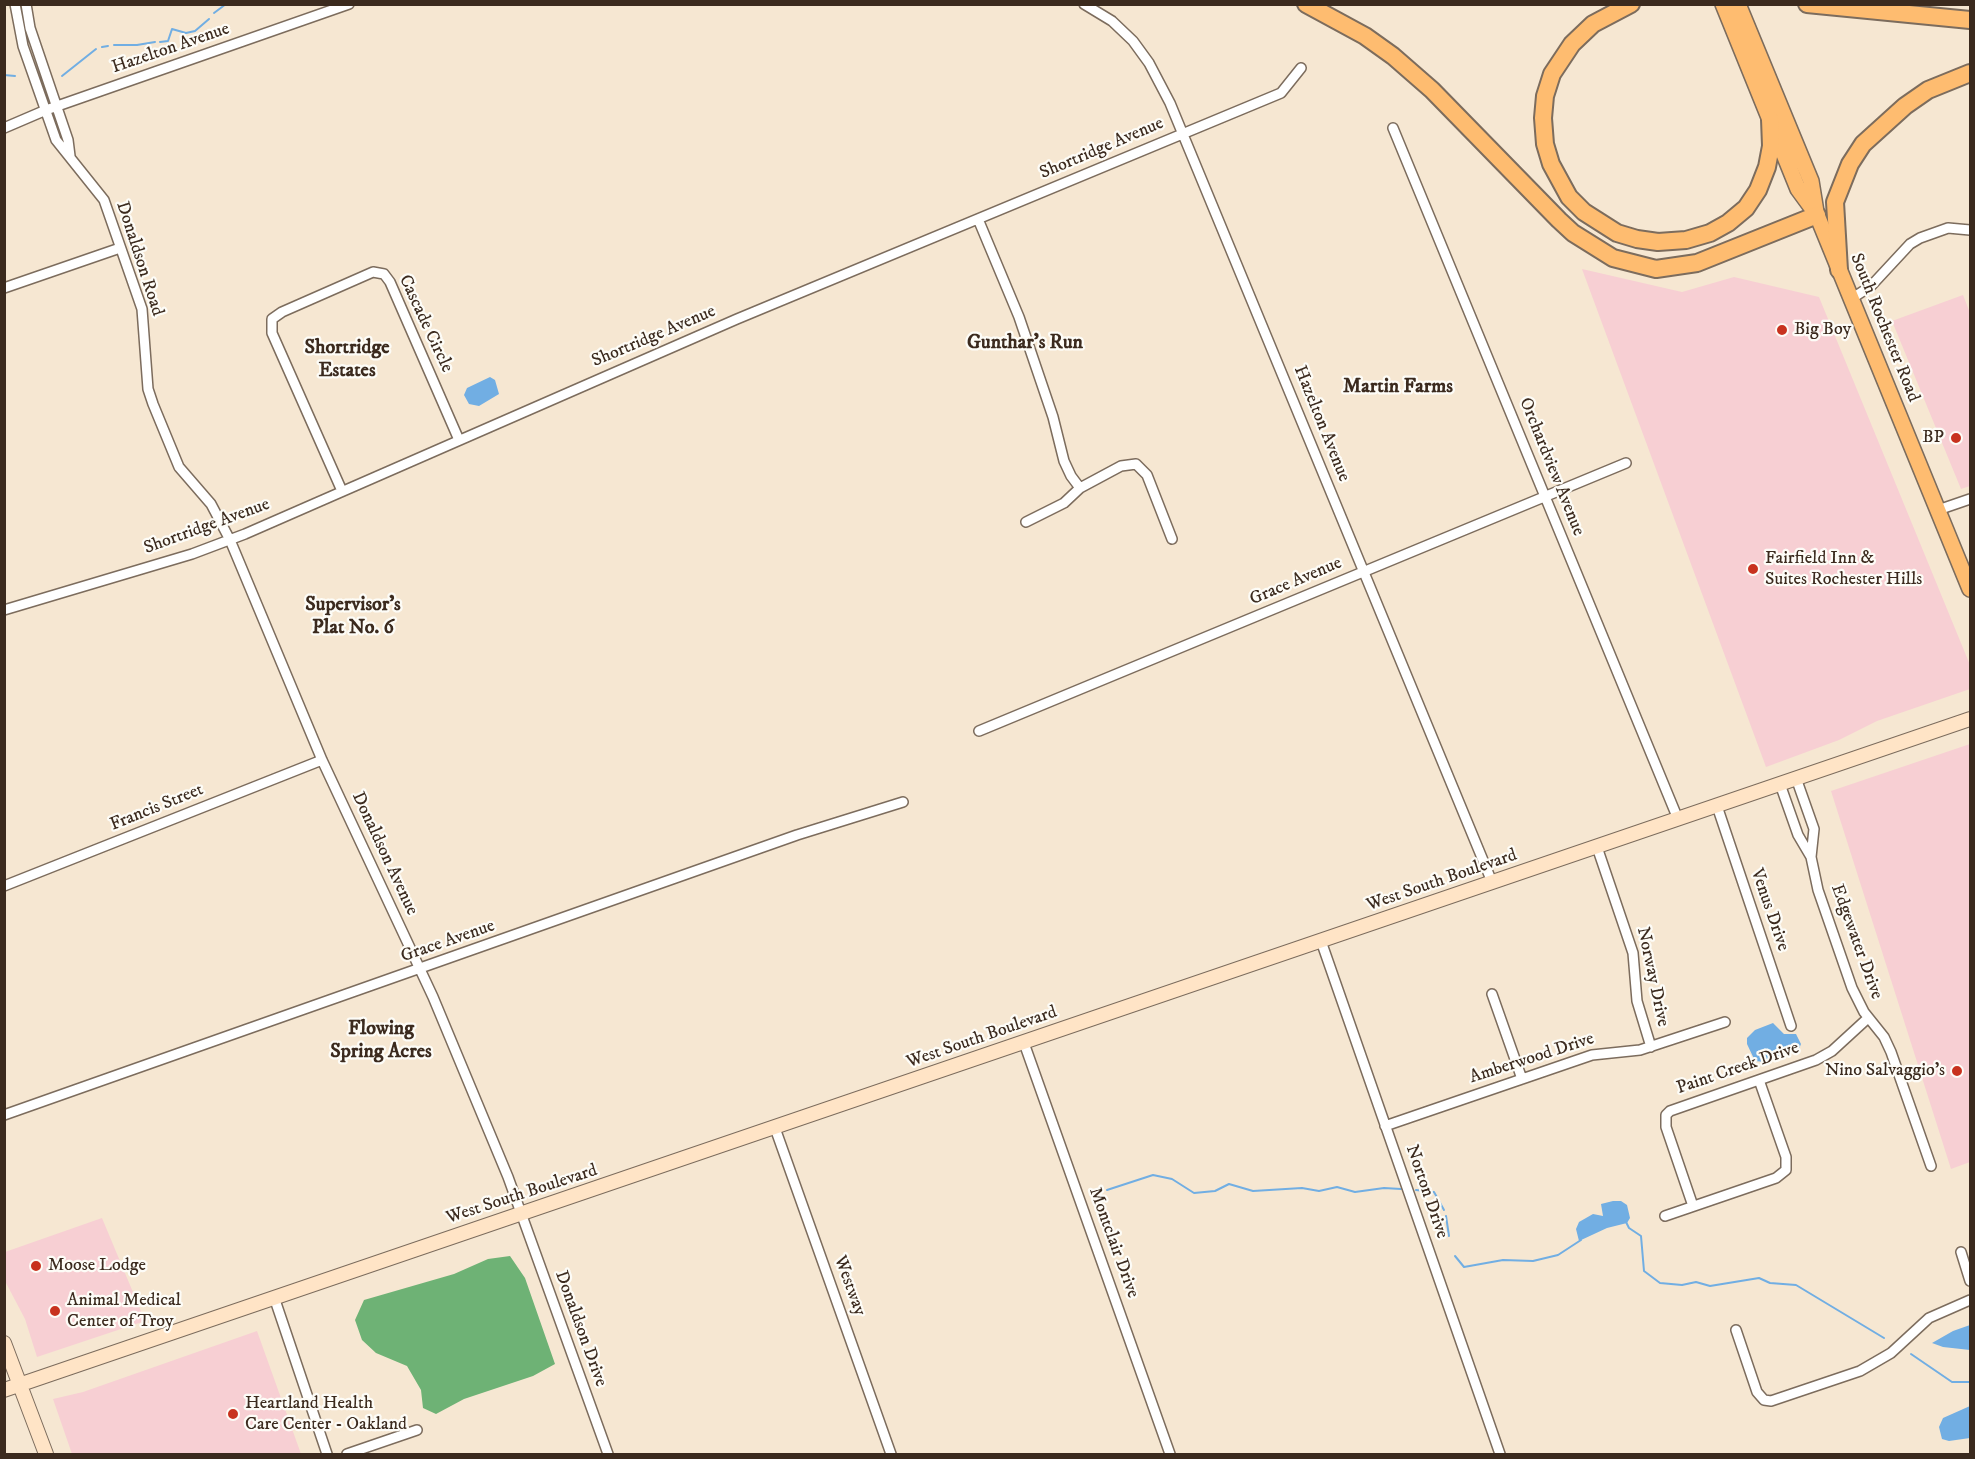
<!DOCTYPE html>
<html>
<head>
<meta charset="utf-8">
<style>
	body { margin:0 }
	#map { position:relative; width:1975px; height:1459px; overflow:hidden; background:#f6e7d2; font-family:"IM FELL DW Pica",serif }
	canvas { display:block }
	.frame { position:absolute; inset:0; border:6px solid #3b2a1e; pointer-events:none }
</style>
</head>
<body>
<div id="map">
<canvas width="1975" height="1459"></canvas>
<div class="frame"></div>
</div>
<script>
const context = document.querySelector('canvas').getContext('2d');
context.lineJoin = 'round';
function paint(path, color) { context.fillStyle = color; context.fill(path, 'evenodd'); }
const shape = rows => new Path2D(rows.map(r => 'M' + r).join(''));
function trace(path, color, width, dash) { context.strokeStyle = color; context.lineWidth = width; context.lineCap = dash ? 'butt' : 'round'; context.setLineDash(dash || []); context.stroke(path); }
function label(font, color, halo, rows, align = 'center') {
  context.font = font + ' "IM FELL DW Pica",serif'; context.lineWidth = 4.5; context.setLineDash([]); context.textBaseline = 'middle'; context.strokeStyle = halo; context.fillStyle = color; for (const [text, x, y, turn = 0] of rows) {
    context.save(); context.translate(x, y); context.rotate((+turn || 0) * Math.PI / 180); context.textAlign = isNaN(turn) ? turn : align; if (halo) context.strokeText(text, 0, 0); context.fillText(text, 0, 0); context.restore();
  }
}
paint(shape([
	[1582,269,1682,292,1734,277,1819,297,1970,665,1970,689,1877,721,1839,740,1766,767],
	[1963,295,1970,313,1970,486,1961,489,1892,321],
	[1970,744,1970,1162,1951,1169,1831,791],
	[102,1218,145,1321,37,1357,25,1319,5,1281,5,1252],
	[257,1331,301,1454,72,1454,53,1399,83,1392]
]), '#f7cfd3');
paint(shape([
	[510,1256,525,1278,555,1364,533,1376,464,1399,436,1414,423,1408,421,1390,407,1366,376,1353,362,1340,355,1320,364,1300,454,1274,488,1259]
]), '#6eb275');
paint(shape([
	[490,377,495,380,499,394,479,406,469,404,464,395,467,388],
	[1773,1023,1784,1034,1796,1034,1801,1044,1799,1049,1765,1062,1755,1061,1747,1044,1747,1038,1755,1030],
	[1613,1201,1621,1201,1627,1205,1630,1218,1627,1223,1607,1228,1579,1241,1576,1229,1579,1222,1593,1214,1603,1216,1601,1204],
	[1970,1325,1970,1350,1943,1347,1932,1343,1953,1331],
	[1970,1406,1970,1438,1949,1441,1942,1439,1939,1427,1943,1418]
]), '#71aee3');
trace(shape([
	[214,13,226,4],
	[160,42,168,41,172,29,186,33,195,31,209,19],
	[114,45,137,45,155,42],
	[102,47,108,46],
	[4,75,15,76],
	[62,76,96,49],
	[1107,1190,1153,1175,1172,1179,1194,1193,1215,1191,1229,1184,1253,1191,1302,1188,1319,1191,1337,1187,1355,1192,1384,1188,1401,1189],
	[1416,1190,1434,1192,1444,1210],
	[1446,1216,1449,1236],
	[1626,1222,1629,1228,1641,1236,1644,1271,1660,1283,1682,1285,1696,1282,1710,1286,1759,1278,1770,1283,1796,1285,1884,1338],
	[1455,1256,1464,1267,1503,1260,1533,1261,1558,1255,1581,1240],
	[1911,1354,1952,1382,1970,1382]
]), '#71aee3', 2);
const street = shape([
	[15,4,23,46,56,140,104,200,142,309,148,389,153,404,179,467,211,504,230,540,322,760,433,997,508,1177,608,1454],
	[26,4,30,28,68,140,70,156],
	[1084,4,1112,21,1133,41,1149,63,1170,103,1492,882],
	[4,128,46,110,349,4],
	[1393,128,1678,819],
	[978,219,1019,317,1053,417,1064,461,1071,476,1080,488,1121,466,1136,464,1147,475,1172,539],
	[4,288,120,248],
	[1851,299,1871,286,1910,244,1920,238,1948,228,1970,230],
	[342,491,272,333,272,319,282,312,373,272,384,274,390,282,459,440],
	[1938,510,1970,499],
	[1026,522,1064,503,1080,488],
	[4,610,192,554,245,534,737,319,1281,93,1301,68],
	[979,731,1626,463],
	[1780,784,1798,835,1811,857,1814,829,1796,778],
	[1717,806,1791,1026],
	[1597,847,1633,953,1637,1001,1651,1047],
	[1811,857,1818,890,1852,988,1864,1012,1884,1037,1891,1052,1931,1166],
	[4,886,322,760],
	[1321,941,1500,1454],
	[1492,994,1522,1079],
	[1024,1043,1170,1454],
	[4,1115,797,835,903,802],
	[1385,1126,1592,1055,1640,1050,1725,1022],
	[775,1128,891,1454],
	[1693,1206,1666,1127,1666,1115,1670,1111,1816,1060,1832,1051,1868,1018],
	[1665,1216,1776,1178,1786,1170,1786,1157,1759,1080],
	[1961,1252,1970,1281],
	[274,1297,327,1454],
	[1736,1330,1757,1392,1764,1400,1771,1401,1860,1371,1891,1353,1929,1318,1970,1300],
	[347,1454,417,1430]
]);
const secondary = shape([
	[4,1343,46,1454],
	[4,1390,1970,719]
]);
const primary = shape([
	[1723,4,1798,189,1817,215,1970,589],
	[1738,4,1811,181,1816,212]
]);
const highway = shape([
	[1306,4,1365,36,1393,56,1432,90,1559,220,1573,233,1613,258,1656,269,1697,263,1817,215],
	[1631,4,1593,24,1572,44,1552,74,1545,96,1543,118,1545,144,1551,164,1569,197,1584,212,1617,233,1637,239,1658,242,1686,240,1710,233,1728,223,1746,208,1758,190,1767,167,1771,146,1770,119],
	[1807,4,1970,20],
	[1839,270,1835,202,1850,164,1863,144,1905,106,1928,90,1970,73]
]);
trace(street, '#7c6c5d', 12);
trace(secondary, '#7c6c5d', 16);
trace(primary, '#7c6c5d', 18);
trace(highway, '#7c6c5d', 20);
trace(street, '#fff', 9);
trace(secondary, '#ffe4c6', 14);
trace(primary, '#febc70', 15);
trace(highway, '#febc70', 16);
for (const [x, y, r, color] of [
	[1782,330,6,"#c8321e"],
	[1956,438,6,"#c8321e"],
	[1753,569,6,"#c8321e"],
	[1957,1071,6,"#c8321e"],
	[36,1266,6,"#c8321e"],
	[55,1311,6,"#c8321e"],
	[233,1414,6,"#c8321e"]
]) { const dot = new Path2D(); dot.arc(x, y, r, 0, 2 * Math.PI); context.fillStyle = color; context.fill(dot); trace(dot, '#fdfcf7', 2); }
label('18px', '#3b2a1e', '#fdfcf7', [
	["Hazelton Avenue",171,49,-19],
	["Shortridge Avenue",1102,149,-23],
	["Donaldson Road",139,259,72],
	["Cascade Circle",425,324,65],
	["South Rochester Road",1884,328,68],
	["Shortridge Avenue",654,337,-23],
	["Hazelton Avenue",1321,424,68],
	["Orchardview Avenue",1551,467,68],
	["Shortridge Avenue",207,527,-20],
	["Grace Avenue",1296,582,-23],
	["Francis Street",157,808,-22],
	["Donaldson Avenue",384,854,65],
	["West South Boulevard",1442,881,-19],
	["Venus Drive",1769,910,71],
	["Grace Avenue",448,942,-19],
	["Edgewater Drive",1856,942,70],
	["Norway Drive",1652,977,78],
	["West South Boulevard",982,1038,-19],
	["Amberwood Drive",1532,1059,-18],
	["Paint Creek Drive",1738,1069,-19],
	["Norton Drive",1426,1192,71],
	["West South Boulevard",522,1195,-18],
	["Montclair Drive",1113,1243,70],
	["Westway",849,1286,70],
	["Donaldson Drive",580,1329,70]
]);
label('18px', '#3b2a1e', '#fdfcf7', [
	["Big Boy",1794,330],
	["BP",1944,438,"right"],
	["Fairfield Inn &",1765,559],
	["Suites Rochester Hills",1765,580],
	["Nino Salvaggio's",1945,1071,"right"],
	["Moose Lodge",48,1266],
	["Animal Medical",67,1301],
	["Center of Troy",67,1322],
	["Heartland Health",245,1404],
	["Care Center - Oakland",245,1425]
], 'left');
label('bold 20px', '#3b2a1e', '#fdfcf7', [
	["Gunthar's Run",1025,344],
	["Shortridge",347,349],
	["Estates",347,372],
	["Martin Farms",1398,388],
	["Supervisor's",353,606],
	["Plat No. 6",353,629],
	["Flowing",381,1030],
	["Spring Acres",381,1053]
]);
</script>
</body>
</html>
